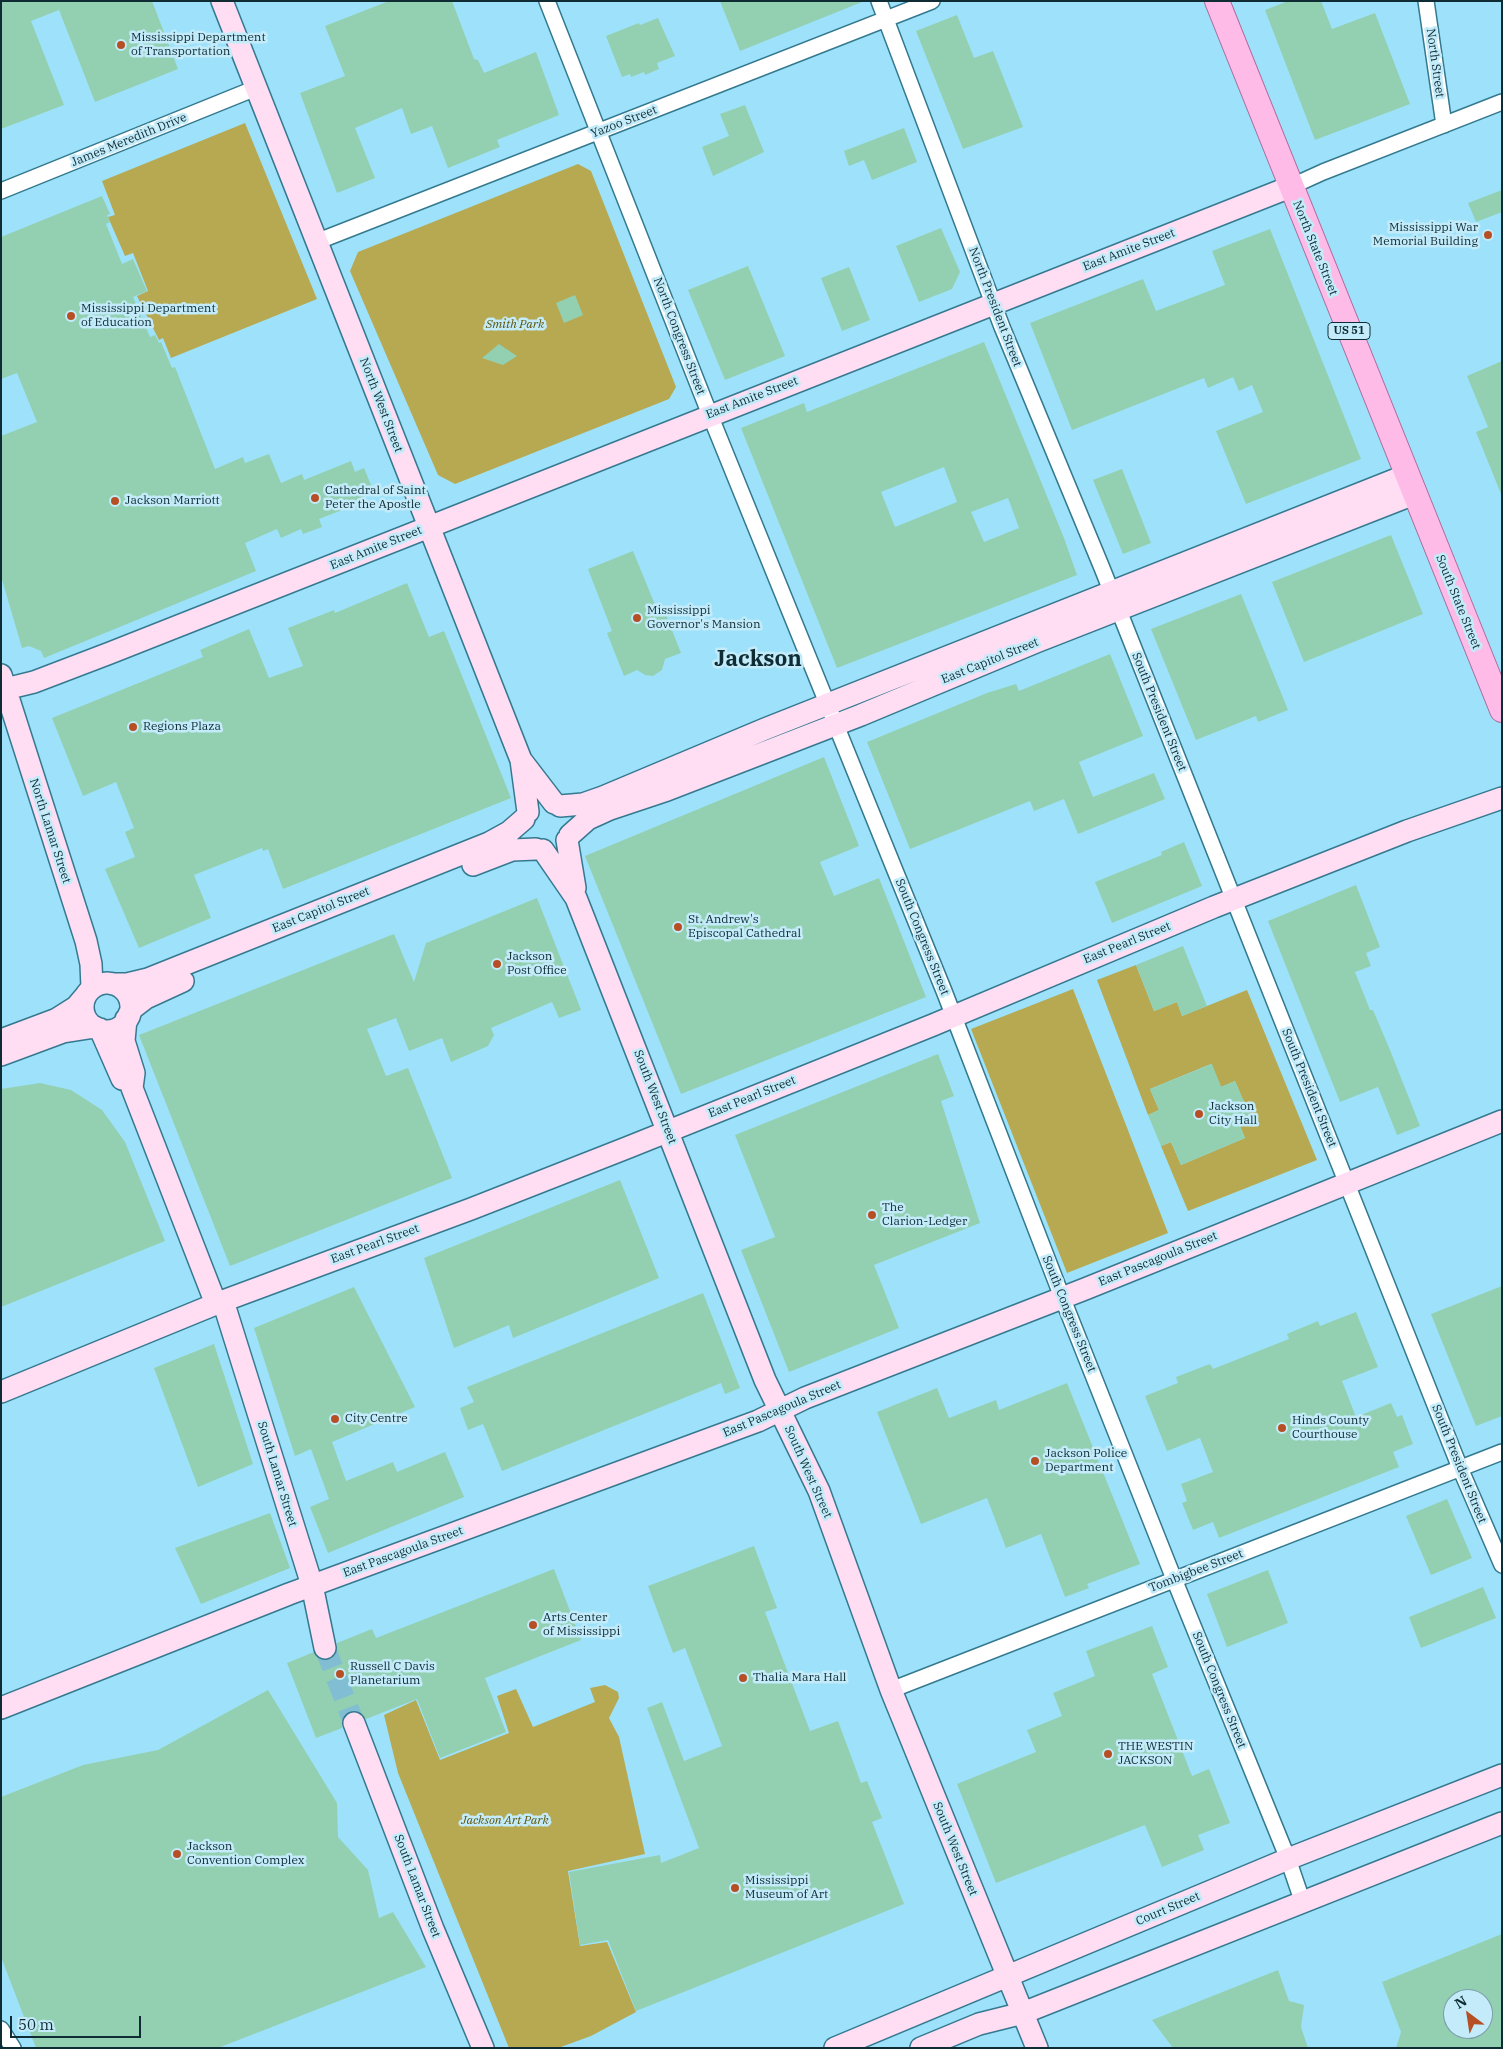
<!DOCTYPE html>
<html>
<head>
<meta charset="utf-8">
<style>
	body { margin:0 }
	#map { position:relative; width:1503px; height:2049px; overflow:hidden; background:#9de2fa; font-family:"IBM Plex Serif",serif }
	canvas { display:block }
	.frame { position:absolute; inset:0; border:2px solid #0f2c35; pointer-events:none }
	.north { position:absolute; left:1443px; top:1989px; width:50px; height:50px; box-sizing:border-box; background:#c3ebf9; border:1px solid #7b9fab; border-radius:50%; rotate:329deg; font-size:14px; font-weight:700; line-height:20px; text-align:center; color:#0f2c35 }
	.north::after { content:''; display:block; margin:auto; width:18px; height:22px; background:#b65024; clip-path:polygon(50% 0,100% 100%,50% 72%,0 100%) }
	.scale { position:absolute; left:10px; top:2016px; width:131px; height:22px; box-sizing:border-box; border:2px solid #0f2c35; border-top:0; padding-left:6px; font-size:15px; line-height:18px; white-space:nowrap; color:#0f2c35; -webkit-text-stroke:4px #c3ebf9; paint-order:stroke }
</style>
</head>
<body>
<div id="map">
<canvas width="1503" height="2049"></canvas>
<div class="frame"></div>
<div class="north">N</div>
<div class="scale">50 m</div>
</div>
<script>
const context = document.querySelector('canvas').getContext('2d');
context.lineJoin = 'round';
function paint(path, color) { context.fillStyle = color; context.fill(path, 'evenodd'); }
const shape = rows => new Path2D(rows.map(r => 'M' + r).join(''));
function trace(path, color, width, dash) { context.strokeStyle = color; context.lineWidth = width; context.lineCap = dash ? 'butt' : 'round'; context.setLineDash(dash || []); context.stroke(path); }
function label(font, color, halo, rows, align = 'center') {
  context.font = font + ' "IBM Plex Serif",serif'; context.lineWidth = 5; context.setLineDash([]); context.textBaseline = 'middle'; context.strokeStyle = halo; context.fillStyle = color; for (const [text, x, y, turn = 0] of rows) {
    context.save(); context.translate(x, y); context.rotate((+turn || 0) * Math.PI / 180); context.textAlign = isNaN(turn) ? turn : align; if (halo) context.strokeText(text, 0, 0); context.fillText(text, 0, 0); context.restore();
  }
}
paint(shape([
	[245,123,317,299,171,358,163,338,159,340,137,296,148,291,133,253,125,256,108,217,115,215,102,181],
	[578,164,591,171,676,387,669,399,455,484,438,475,350,271,358,252],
	[1136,965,1154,1011,1177,1002,1182,1016,1247,990,1317,1160,1188,1211,1161,1146,1171,1142,1181,1165,1245,1138,1237,1119,1249,1114,1235,1081,1221,1087,1211,1064,1150,1089,1159,1110,1148,1115,1097,980],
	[1073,989,1168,1233,1067,1273,971,1029],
	[605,1685,618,1692,619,1698,609,1718,619,1737,645,1854,568,1871,580,1946,607,1942,636,2012,591,2036,558,2048,509,2048,398,1773,384,1715,416,1700,440,1760,509,1733,497,1696,516,1689,533,1727,595,1702,590,1688]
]), '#b6a951');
paint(shape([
	[1,1,152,1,178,69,95,102,59,10,31,21,64,105,1,129],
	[389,1,452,1,474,59,478,60,484,73,536,52,559,115,497,140,500,147,448,168,432,126,411,134,402,108,355,128,375,178,337,193,300,93,345,76,325,26],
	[720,1,862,1,862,2,740,51],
	[1288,1,1321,1,1332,29,1375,13,1410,104,1315,140,1265,10],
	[957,15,974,58,993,51,1023,127,963,149,916,31],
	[658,18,675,56,657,63,659,69,645,75,644,72,631,77,630,74,622,77,606,36,639,23,640,25],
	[745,105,764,152,713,176,702,147,729,136,720,114],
	[904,128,917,162,872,180,864,160,849,166,844,151],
	[1502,190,1502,212,1476,222,1468,203],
	[102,196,110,214,107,215,110,222,106,224,122,264,133,259,147,291,133,297,150,337,155,335,159,343,161,342,172,368,175,367,215,469,243,457,245,463,269,454,281,483,302,474,304,480,351,461,355,472,364,468,371,485,361,489,365,501,319,519,322,527,303,534,301,529,281,538,277,529,245,543,256,571,44,658,41,651,29,646,22,648,1,576,1,436,37,422,17,373,1,379,1,237],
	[941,228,960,272,952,289,919,302,896,246],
	[1270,229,1361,459,1246,504,1216,431,1263,412,1252,385,1239,391,1233,377,1208,388,1204,378,1072,430,1030,323,1143,279,1156,311,1225,285,1212,251],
	[748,266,785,356,725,380,688,290],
	[849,267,870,320,842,331,821,278],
	[575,295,583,315,564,323,556,303],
	[984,342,1064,538,1077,575,837,668,741,428,804,403,807,412],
	[944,467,957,502,895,527,881,492],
	[1008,498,1019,528,984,542,971,512],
	[499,344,517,356,503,365,482,358],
	[1502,361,1502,494,1501,494,1476,432,1488,427,1467,376],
	[1122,469,1151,543,1123,554,1093,480],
	[1391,535,1423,614,1304,662,1272,582],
	[633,551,658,612,664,610,681,653,665,659,662,670,653,676,645,675,637,670,624,676,607,633,612,631,588,569],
	[407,583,429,637,444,631,511,798,283,889,268,849,263,851,262,848,194,875,211,918,139,948,105,869,135,857,125,832,134,828,116,782,83,796,52,718,203,657,200,650,249,629,269,678,303,666,288,628,334,610,335,613],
	[1241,594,1288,710,1258,722,1256,716,1196,740,1151,629],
	[1110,654,1143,736,1079,762,1093,797,1154,773,1165,799,1078,834,1064,799,1034,811,1030,801,910,849,867,742,987,693,1016,684,1019,691],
	[824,757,859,846,820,862,834,896,879,878,926,997,681,1094,585,856],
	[1184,842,1202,886,1112,923,1095,882,1162,855,1161,852],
	[1356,885,1380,947,1366,953,1371,966,1355,972,1370,1010,1373,1010,1390,1050,1420,1126,1397,1135,1378,1087,1340,1102,1268,921],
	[537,898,581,1010,559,1018,552,1002,491,1028,494,1035,488,1046,451,1062,442,1038,409,1051,396,1018,367,1029,386,1076,408,1068,452,1178,230,1266,139,1035,394,934,414,982,426,943],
	[1183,946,1207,1006,1182,1016,1177,1002,1154,1011,1136,965],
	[938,1054,954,1096,941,1101,980,1223,874,1265,899,1328,789,1372,741,1250,775,1237,735,1135],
	[1212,1064,1221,1087,1235,1081,1249,1114,1237,1119,1245,1138,1181,1165,1171,1142,1161,1146,1148,1115,1159,1110,1150,1089],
	[40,1083,71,1090,102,1110,125,1142,165,1241,1,1307,1,1089],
	[620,1180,659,1278,513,1338,509,1325,454,1348,424,1258],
	[1502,1286,1502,1416,1476,1426,1431,1314],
	[354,1287,415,1407,332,1442,346,1481,393,1462,397,1472,445,1452,464,1497,328,1553,310,1507,329,1499,311,1449,295,1456,254,1328],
	[703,1293,740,1388,725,1394,721,1383,502,1471,483,1424,468,1430,460,1408,474,1402,467,1387],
	[1356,1312,1378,1367,1342,1381,1356,1417,1391,1403,1397,1417,1402,1415,1413,1444,1393,1452,1399,1467,1219,1538,1213,1522,1193,1530,1182,1503,1187,1501,1181,1484,1213,1472,1200,1438,1167,1451,1145,1396,1178,1383,1176,1377,1210,1364,1213,1369,1289,1339,1287,1334,1318,1321,1320,1326],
	[214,1344,253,1464,198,1487,154,1368],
	[1067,1383,1140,1564,1087,1584,1089,1588,1065,1597,1041,1534,1006,1548,987,1498,921,1524,877,1412,937,1388,949,1418,996,1400,999,1410],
	[1447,1499,1472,1558,1431,1575,1406,1516],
	[270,1513,290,1568,201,1604,175,1548],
	[754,1546,777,1608,765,1612,810,1731,838,1721,861,1783,867,1781,882,1818,872,1822,904,1904,636,2011,608,1940,580,1945,569,1872,660,1855,661,1863,699,1848,647,1708,662,1702,684,1761,722,1746,685,1648,673,1653,648,1586],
	[554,1569,581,1640,485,1678,506,1732,440,1758,417,1699,366,1719,356,1711,349,1712,342,1721,342,1728,316,1738,287,1663,314,1652,321,1660,328,1660,337,1652,337,1643,372,1629,376,1638],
	[1268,1570,1288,1623,1227,1647,1207,1594],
	[1483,1587,1496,1618,1421,1648,1409,1617],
	[1152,1626,1168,1667,1152,1674,1192,1776,1209,1769,1230,1823,1198,1835,1204,1850,1162,1867,1145,1825,996,1883,957,1784,1036,1752,1027,1730,1062,1716,1053,1693,1095,1676,1086,1651],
	[268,1690,337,1803,338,1837,368,1870,379,1918,393,1912,426,1967,218,2048,36,2048,1,1957,1,1797,83,1765,158,1750],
	[1502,1934,1502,2048,1396,2048,1401,2032,1382,1982],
	[1453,1999,1483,1999,1483,2029,1453,2029],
	[1278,1970,1289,2001,1304,2005,1301,2027,1308,2048,1173,2048,1152,2020]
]), '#93d0b1');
trace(shape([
	[325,1648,354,1723]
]), '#81bed3', 21, [21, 11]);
const street = shape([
	[547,1,710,415,944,991,1062,1297,1174,1579,1288,1859,1303,1903],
	[879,1,1002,327,1102,568,1460,1468,1502,1565],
	[1426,1,1444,125],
	[1290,187,1323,172,1502,102],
	[1,191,256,88],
	[316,242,932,1],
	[891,1690,1502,1452],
	[1,2029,13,2048]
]);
const secondary = shape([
	[222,1,521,760,528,812],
	[1,675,86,941,91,964,92,988],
	[1,690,34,682,110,653,1290,187],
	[521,760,554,803],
	[560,806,583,804,603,797,765,729,1407,475],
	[570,835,588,819,610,809,667,790,861,715,1036,642,1414,494],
	[567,840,575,888],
	[543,850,576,898,765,1380,819,1491,891,1690,1037,2048],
	[473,865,512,850,536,849],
	'83 1007a24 24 0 1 1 48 0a24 24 0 1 1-48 0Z',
	[113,984,127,984,148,979,489,843,509,832,524,819],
	[129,1014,133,1008,146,998,183,981],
	[126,1019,124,1041,134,1073,132,1088,216,1304],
	[100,1029,122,1079],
	[1,1040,57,1019,76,1007,87,994],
	[1,1055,63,1032,95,1027],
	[223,1301,312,1585,325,1648],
	[1,1392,223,1301,471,1209,629,1147,933,1025,1214,907,1407,831,1502,798],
	[1,1708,289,1594,758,1421,805,1398,1085,1289,1502,1121],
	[354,1723,433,1929,483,2048],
	[835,2048,1288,1859,1502,1775],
	[921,2048,979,2024,1023,2013,1502,1823]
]);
const primary = shape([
	[1217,1,1502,710]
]);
trace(street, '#34798f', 18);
trace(secondary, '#34798f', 24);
trace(primary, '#aa6c9e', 26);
trace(street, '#fff', 15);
trace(secondary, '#ffddf3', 21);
trace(primary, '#febbe7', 24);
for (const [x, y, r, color] of [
	[121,45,5,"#b65024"],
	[1488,235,5,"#b65024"],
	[71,316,5,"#b65024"],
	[315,498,5,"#b65024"],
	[115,501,5,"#b65024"],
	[637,618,5,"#b65024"],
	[133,727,5,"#b65024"],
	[678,927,5,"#b65024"],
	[497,964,5,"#b65024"],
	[1199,1114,5,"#b65024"],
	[872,1215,5,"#b65024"],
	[335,1419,5,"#b65024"],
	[1282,1428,5,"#b65024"],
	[1035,1461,5,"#b65024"],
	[533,1625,5,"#b65024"],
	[340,1674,5,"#b65024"],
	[743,1678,5,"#b65024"],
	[1108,1754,5,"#b65024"],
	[177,1854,5,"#b65024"],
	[735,1888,5,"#b65024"]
]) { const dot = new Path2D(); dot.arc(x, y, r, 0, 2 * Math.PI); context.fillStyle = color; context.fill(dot); trace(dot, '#c3ebf9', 2); }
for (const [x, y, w] of [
	[1349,331,42]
]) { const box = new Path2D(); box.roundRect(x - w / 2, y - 8.5, w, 17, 4); context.fillStyle = '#c3ebf9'; context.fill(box); trace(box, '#0f2c35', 1); }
label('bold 11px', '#0f2c35', null, [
	["US 51",1349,331]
]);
label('12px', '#0f2c35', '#c3ebf9', [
	["Mississippi Department",131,38],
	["of Transportation",131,52],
	["Mississippi War",1478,228,"right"],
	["Memorial Building",1478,242,"right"],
	["Mississippi Department",81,309],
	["of Education",81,323],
	["Cathedral of Saint",325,491],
	["Peter the Apostle",325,505],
	["Jackson Marriott",125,501],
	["Mississippi",647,611],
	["Governor's Mansion",647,625],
	["Regions Plaza",143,727],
	["St. Andrew's",688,920],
	["Episcopal Cathedral",688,934],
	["Jackson",507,957],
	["Post Office",507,971],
	["Jackson",1209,1107],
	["City Hall",1209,1121],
	["The",882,1208],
	["Clarion-Ledger",882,1222],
	["City Centre",345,1419],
	["Hinds County",1292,1421],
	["Courthouse",1292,1435],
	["Jackson Police",1045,1454],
	["Department",1045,1468],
	["Arts Center",543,1618],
	["of Mississippi",543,1632],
	["Russell C Davis",350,1667],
	["Planetarium",350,1681],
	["Thalia Mara Hall",753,1678],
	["THE WESTIN",1118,1747],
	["JACKSON",1118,1761],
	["Jackson",187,1847],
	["Convention Complex",187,1861],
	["Mississippi",745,1881],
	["Museum of Art",745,1895]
], 'left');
label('12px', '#0f2c35', '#c3ebf9', [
	["North Street",1435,63,82],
	["Yazoo Street",624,122,-21],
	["James Meredith Drive",129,140,-22],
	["North State Street",1315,248,68],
	["East Amite Street",1129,250,-21],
	["North President Street",995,307,69],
	["North Congress Street",679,336,69],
	["East Amite Street",752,398,-21],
	["North West Street",381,405,69],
	["East Amite Street",376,548,-22],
	["South State Street",1458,602,68],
	["East Capitol Street",990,661,-22],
	["South President Street",1159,712,68],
	["North Lamar Street",50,831,72],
	["East Capitol Street",321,910,-22],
	["South Congress Street",922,937,68],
	["East Pearl Street",1127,943,-22],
	["South President Street",1309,1088,68],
	["South West Street",655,1097,69],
	["East Pearl Street",752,1097,-22],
	["East Pearl Street",375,1244,-20],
	["East Pascagoula Street",1158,1259,-22],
	["South Congress Street",1069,1314,68],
	["East Pascagoula Street",782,1409,-23],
	["South President Street",1459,1464,68],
	["South West Street",808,1472,66],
	["South Lamar Street",277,1474,73],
	["East Pascagoula Street",403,1552,-20],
	["Tombigbee Street",1196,1571,-21],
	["South Congress Street",1219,1690,68],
	["South West Street",955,1849,68],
	["South Lamar Street",417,1886,69],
	["Court Street",1168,1909,-23]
]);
label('italic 12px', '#5e5409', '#c3ebf9', [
	["Smith Park",515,325],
	["Jackson Art Park",505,1821]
]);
label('bold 22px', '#0f2c35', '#c3ebf9', [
	["Jackson",758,660]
]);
</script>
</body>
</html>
